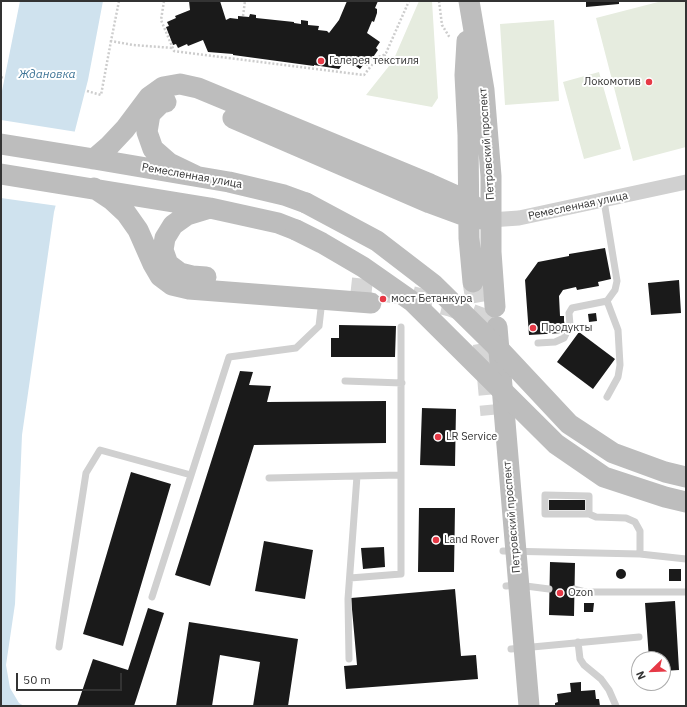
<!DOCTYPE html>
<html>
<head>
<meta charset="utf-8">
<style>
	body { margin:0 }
	#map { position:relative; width:687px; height:707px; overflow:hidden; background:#fff; font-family:"IBM Plex Sans",sans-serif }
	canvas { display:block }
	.frame { position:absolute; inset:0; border:2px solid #333; pointer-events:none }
	.north { position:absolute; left:631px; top:651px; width:40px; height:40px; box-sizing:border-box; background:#fff; border:1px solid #adadad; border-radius:50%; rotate:247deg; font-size:11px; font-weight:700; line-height:16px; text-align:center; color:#333 }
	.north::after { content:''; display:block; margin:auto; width:14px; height:18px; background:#e63946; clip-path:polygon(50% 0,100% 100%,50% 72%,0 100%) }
	.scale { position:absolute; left:16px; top:673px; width:106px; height:18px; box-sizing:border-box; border:2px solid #333; border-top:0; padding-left:5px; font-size:12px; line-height:14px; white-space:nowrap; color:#333; -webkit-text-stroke:3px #fff; paint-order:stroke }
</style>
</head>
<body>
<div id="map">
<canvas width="687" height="707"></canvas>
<div class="frame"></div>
<div class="north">N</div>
<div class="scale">50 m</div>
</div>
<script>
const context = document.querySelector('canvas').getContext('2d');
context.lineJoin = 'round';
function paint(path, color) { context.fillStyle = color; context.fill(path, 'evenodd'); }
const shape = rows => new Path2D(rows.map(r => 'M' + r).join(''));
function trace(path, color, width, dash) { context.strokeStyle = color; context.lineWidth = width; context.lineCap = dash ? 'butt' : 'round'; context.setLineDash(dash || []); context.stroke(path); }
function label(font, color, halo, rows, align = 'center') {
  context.font = font + ' "IBM Plex Sans",sans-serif'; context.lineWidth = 4; context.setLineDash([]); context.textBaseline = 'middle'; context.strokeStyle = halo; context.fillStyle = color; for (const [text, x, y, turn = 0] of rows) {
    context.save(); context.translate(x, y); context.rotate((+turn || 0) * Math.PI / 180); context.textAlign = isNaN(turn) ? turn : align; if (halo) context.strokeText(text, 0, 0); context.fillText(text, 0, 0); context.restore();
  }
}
paint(shape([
	[419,1,432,1,438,98,432,107,366,95,393,61],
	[662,1,686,1,686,147,633,161,596,18],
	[554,20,559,101,505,105,500,24],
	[599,72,621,149,584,159,563,82]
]), '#e6ecdf');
paint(shape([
	[20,1,103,1,88,80,54,212,22,435,15,604,6,665,10,688,19,703,24,706,1,706,1,96]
]), '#cfe2ee');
paint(shape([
	[1,120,77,132,58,206,1,198]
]), '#fff');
paint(shape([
	[189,1,220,1,226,20,230,18,238,19,238,16,249,17,250,14,256,15,256,18,294,22,294,23,301,24,301,20,308,21,308,25,319,26,318,30,327,31,329,33,339,20,347,1,378,1,375,8,377,9,377,13,374,22,372,21,367,33,380,42,376,48,378,50,367,66,364,64,360,69,346,59,339,69,314,65,314,66,233,55,233,54,208,52,203,40,188,46,187,44,178,48,176,44,173,45,166,27,169,26,167,22,176,18,175,16,190,10],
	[586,1,619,1,619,4,586,7],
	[605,248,611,279,598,282,599,286,577,290,576,287,563,290,559,296,560,316,564,316,564,321,565,326,561,326,562,333,529,335,525,280,538,262,569,256,569,254],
	[679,280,681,313,651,315,648,283],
	[596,313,597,321,589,322,588,314],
	[339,325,396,326,395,357,331,357,331,338,339,338],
	[579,332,615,359,593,389,557,362],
	[240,371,253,372,249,385,271,386,267,402,386,401,386,443,254,445,210,586,175,575],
	[422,408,456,409,455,466,420,465],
	[131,472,171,484,123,646,83,634],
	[549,500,585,500,585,510,549,510],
	[419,508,455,508,454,572,418,572],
	[264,541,313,550,305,599,255,591],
	[384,547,385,567,363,569,361,548],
	[550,562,575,563,574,616,549,615],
	'616 574a5 5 0 1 1 10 0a5 5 0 1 1-10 0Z',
	[669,569,681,569,681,581,669,581],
	[455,589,461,656,476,655,478,679,346,689,344,666,357,665,351,598],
	[675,601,679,670,663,671,663,659,649,659,645,603],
	[584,603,594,603,593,612,584,612],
	[148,608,164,613,134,706,77,706,93,659,128,670],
	[189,622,298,639,288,706,253,706,260,662,220,655,212,706,176,706],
	[581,682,581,691,595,690,596,699,599,699,600,706,555,706,555,703,558,702,557,694,571,692,570,683]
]), '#1a1a1a');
trace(shape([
	[473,282,486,360,491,415],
	[351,288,397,293,450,306,479,317,497,327]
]), '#d6d6d6', 21, [21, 10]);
trace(shape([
	[119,1,111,41,133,45,173,48],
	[164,1,161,20,174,51,364,75,378,57,384,55,386,53,409,1],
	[439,1,442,25,450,38],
	[243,16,245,1],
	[384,55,389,59,415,63],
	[1,77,3,78],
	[87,91,101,95,111,41]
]), '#cdcdcd', 2.5, [2, 2]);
trace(shape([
	[538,343,555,342,564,338,570,325,569,313,572,308,607,301,615,290,617,281,604,201],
	[345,381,402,383],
	[607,397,618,377,620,365,618,330,607,301],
	[269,478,400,475],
	[589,514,589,496,545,495,545,514,589,514,596,517,626,518,635,522,640,531,640,554],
	[503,551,640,554,686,559],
	[350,578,401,574,401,327],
	[506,586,518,585,549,589],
	[574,589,585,592,686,592],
	[152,597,229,357,296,348,319,326,322,300],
	[578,642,580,659,584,665,601,679,609,690,616,706],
	[59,647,86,473,100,450,191,475],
	[511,649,639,637],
	[349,659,348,599,357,476]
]), '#d0d0d0', 7);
trace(shape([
	[490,220,519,218,686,182]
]), '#d0d0d0', 15);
trace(shape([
	[469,1,484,90,491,176,491,252,495,307],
	[467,41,465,75,468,135,469,238,473,282],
	[166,102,161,103,150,114,147,132,153,149,169,163,196,176],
	[233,118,430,203,468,217,490,220],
	[1,144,94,159,229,182,284,195,306,203],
	[94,159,109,146,125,129,149,97,163,87,180,84,198,88,430,184,468,201,490,220],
	[1,174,210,208,278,223,296,230],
	[94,188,112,200,126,213,138,230,153,264,160,276,172,285,189,289,371,303],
	[206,277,192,276,180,273,168,264,163,250,165,238,173,225,187,215,210,208],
	[497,327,529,706]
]), '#bdbdbd', 21);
trace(shape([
	[306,203,377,241,433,284,495,345,569,424,613,453,665,472,686,477],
	[296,230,322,243,363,267,413,302,556,444,604,477,665,497,686,502]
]), '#bdbdbd', 21);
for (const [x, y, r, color] of [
	[321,61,4,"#e63946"],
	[649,82,4,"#e63946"],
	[383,299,4,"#e63946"],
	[533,328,4,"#e63946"],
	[438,437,4,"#e63946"],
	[436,540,4,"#e63946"],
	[560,593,4,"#e63946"]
]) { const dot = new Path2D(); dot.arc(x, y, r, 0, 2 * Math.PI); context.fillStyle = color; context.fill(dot); trace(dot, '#fff', 1.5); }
label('11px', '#333', '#fff', [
	["Галерея текстиля",329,61],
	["Локомотив",641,82,"right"],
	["мост Бетанкура",391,299],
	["Продукты",541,328],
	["LR Service",446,437],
	["Land Rover",444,540],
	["Ozon",568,593]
], 'left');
label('11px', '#333', '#fff', [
	["Петровский проспект",487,144,-94],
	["Ремесленная улица",192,176,10],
	["Ремесленная улица",578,206,-12],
	["Петровский проспект",512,517,-95]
]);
label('italic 12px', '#3f7597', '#fff', [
	["Ждановка",47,75]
]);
</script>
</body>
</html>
